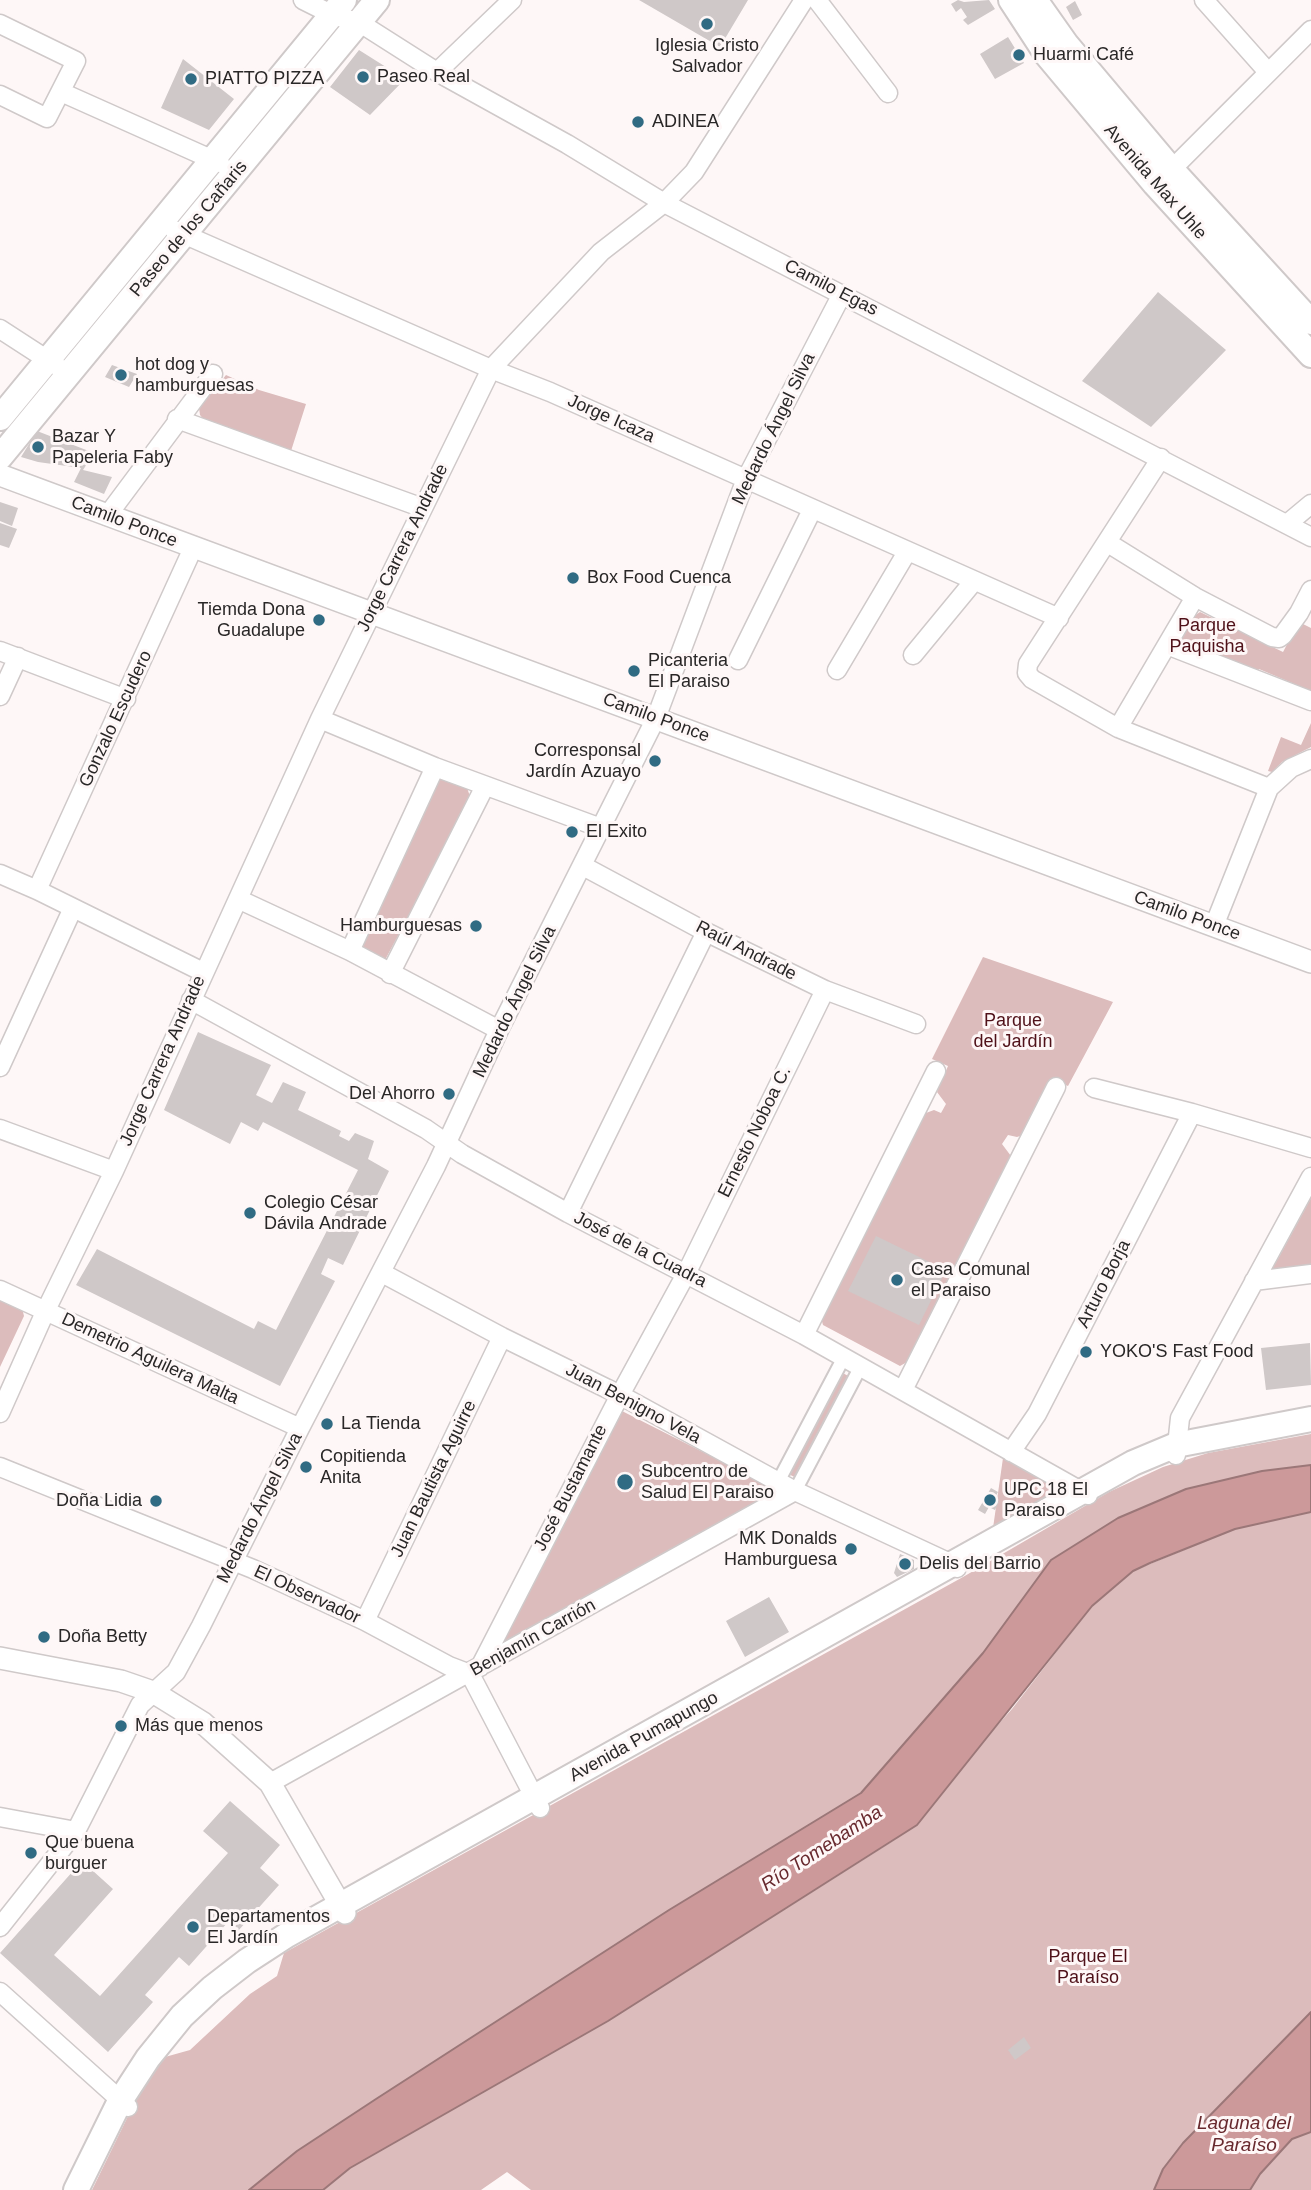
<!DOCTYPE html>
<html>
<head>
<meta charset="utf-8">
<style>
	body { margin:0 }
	canvas { display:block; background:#fef7f7 }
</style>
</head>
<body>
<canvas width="1311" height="2190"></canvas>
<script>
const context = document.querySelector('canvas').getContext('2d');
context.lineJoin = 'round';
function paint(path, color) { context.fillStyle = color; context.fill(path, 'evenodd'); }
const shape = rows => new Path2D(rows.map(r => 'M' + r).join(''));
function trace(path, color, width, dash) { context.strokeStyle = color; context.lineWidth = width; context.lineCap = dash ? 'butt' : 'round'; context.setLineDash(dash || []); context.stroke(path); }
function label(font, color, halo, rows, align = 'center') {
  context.font = font + ' Helvetica,sans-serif'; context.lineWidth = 6; context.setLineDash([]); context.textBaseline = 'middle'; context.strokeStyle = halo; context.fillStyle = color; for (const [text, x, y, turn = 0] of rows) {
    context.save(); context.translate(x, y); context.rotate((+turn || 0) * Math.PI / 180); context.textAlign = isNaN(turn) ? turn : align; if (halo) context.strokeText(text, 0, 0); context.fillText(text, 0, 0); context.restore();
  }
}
paint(shape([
	[226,375,259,390,306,404,291,451,204,420,200,415,199,408],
	[1200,612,1283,652,1299,622,1311,628,1311,691,1259,669,1253,678,1175,645,1194,616],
	[1311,723,1311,747,1282,762,1272,772,1268,771,1281,737,1301,745],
	[442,779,467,788,471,799,385,960,361,948,438,781],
	[983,957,1113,1002,1068,1086,1051,1079,1023,1135,1017,1137,1008,1135,1002,1144,1011,1156,907,1362,900,1366,823,1325,821,1318,926,1113,934,1110,941,1113,946,1104,937,1092,948,1066,932,1059],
	[1311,1198,1311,1267,1269,1274,1279,1257],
	[0,1295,22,1308,24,1316,0,1367],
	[837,1370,854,1379,801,1480,784,1472],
	[620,1410,778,1490,778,1492,504,1643,502,1639],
	[1311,1434,1311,1465,1262,1471,1186,1489,1015,1612,983,1653,861,1793,669,1910,376,2099,297,2151,249,2190,92,2190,131,2110,146,2083,165,2057,190,2050,250,1994,277,1976,284,1953,963,1577,1109,1492,1163,1467,1208,1453],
	[1004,1451,1062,1490,993,1528],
	[1311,1512,1311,2190,531,2190,507,2172,481,2190,323,2190,350,2168,608,2021,896,1839,1012,1709,1092,1606,1133,1571,1235,1529]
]), '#dcbcbc');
const water = shape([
	[1311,1465,1311,1512,1235,1529,1150,1563,1133,1571,1092,1606,917,1825,608,2021,350,2168,323,2190,249,2190,297,2151,376,2099,669,1910,861,1793,983,1653,1051,1560,1118,1518,1186,1489,1262,1471,1311,1465],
	[1311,2012,1311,2132,1292,2139,1260,2174,1250,2190,1154,2190,1163,2169,1183,2143,1311,2012]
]);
paint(water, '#cc999a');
trace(water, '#9b7778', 2);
paint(shape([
	[639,0,748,0,720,47],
	[958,0,964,2,989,0,995,9,968,25,963,20,967,17,961,8,956,12,951,4],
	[1075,1,1082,15,1073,20,1066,7],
	[1008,37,1024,63,995,79,980,54],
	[359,50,405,79,370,115,330,87],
	[183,59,234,99,209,130,161,108],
	[1158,292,1226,350,1151,427,1082,381],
	[112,365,137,374,129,387,105,377],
	[37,431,94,453,83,470,112,477,104,494,74,482,81,468,38,462,21,457],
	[0,502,18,508,12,526,0,521],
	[0,523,17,529,9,548,0,545],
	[198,1032,271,1065,256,1095,272,1103,283,1082,306,1092,298,1110,341,1131,339,1136,349,1141,355,1133,374,1141,368,1159,389,1171,343,1265,328,1258,321,1274,335,1281,280,1386,76,1285,97,1249,254,1329,258,1321,276,1330,358,1170,263,1122,258,1131,241,1122,230,1144,164,1110],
	[876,1236,946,1270,919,1325,848,1291],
	[1310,1343,1311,1385,1266,1390,1261,1348],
	[991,1488,998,1492,994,1499,999,1502,995,1510,989,1507,985,1514,978,1510],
	[900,1554,914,1560,914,1569,897,1577,894,1573],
	[769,1597,789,1632,745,1657,726,1621],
	[230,1801,280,1845,260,1868,279,1885,238,1931,228,1922,189,1966,179,1957,145,1995,153,2002,108,2052,0,1953,82,1861,113,1889,54,1955,100,1996,228,1853,203,1831],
	[1024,2037,1031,2048,1015,2060,1008,2050]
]), '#cfc8c8');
const pedestrian = shape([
	[778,1482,844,1357],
	[795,1491,861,1366]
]);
const minor = shape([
	[303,0,333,15,360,23,437,72,567,144,664,203,1311,537],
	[817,0,888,93],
	[1204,0,1268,72],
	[0,24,76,61,47,118,0,95],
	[437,72,512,0],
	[61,92,220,163],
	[1163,178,1311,30],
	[174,230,491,369,550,392,1059,618],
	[0,329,57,366],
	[177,419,423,508],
	[1161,458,1028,664,1027,673,1032,679,1118,728,1269,788],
	[107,516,213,374],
	[1287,524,1311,504],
	[1108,543,1195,597,1272,637,1279,638,1283,635,1299,613,1311,590],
	[1167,645,1311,701],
	[0,651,126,699],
	[913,655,974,581],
	[738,660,812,510],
	[837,670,907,552],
	[0,696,18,657],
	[320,719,435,767,601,828],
	[1118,728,1195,597],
	[583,866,706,932,825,990,916,1024],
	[0,874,37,890,203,972],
	[37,890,193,548],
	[238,899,350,951,499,1030],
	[1214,926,1269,788,1291,768,1311,759],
	[350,951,435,767],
	[390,974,485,786],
	[191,1000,426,1129,462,1154,568,1213,804,1335,1088,1495],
	[0,1067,73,908],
	[1094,1088,1192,1113,1311,1148],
	[0,1129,114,1171],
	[568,1213,706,932],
	[382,1273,502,1337,620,1395,795,1491,952,1564,957,1568],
	[1254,1281,1311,1274],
	[0,1290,300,1428],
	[804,1335,936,1071],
	[903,1390,1056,1087],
	[0,1413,46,1310,114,1171,320,719,491,369,601,252,664,203,694,172,804,0],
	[1011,1452,1037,1414,1192,1113],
	[1176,1455,1180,1418,1311,1177],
	[0,1467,253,1569,365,1621,449,1666,470,1674,540,1808],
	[365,1621,502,1337],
	[480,1667,620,1395,686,1274,825,990],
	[270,1783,795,1491],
	[0,1817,76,1831],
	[0,1927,76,1831,140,1705,176,1672,201,1626,300,1428,436,1166,499,1030,656,718,746,479,842,294],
	[0,1992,128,2107]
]);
const tertiary = shape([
	[0,475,1311,962],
	[0,1658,121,1681,153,1692,203,1723,270,1783,345,1913]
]);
const secondary = shape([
	[1011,0,1047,55,1155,184,1311,355],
	[1035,0,1066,44,1172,170,1311,322],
	[0,418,344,0],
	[0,457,377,0],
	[76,2190,120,2101,148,2058,182,2016,212,1988,247,1961,287,1935,1133,1463,1176,1445,1311,1419]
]);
trace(pedestrian, '#cfc9c9', 16);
trace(minor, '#cfc9c9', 21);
trace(tertiary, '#cfc9c9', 24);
trace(secondary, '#cfc9c9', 28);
trace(pedestrian, '#fff', 12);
trace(minor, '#fff', 18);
trace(tertiary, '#fff', 21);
trace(secondary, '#fff', 24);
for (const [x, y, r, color] of [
	[707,24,7,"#306b83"],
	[1019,55,7,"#306b83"],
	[363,77,7,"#306b83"],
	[191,79,7,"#306b83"],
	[638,122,7,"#306b83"],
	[121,375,7,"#306b83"],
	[38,447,7,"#306b83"],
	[573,578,7,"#306b83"],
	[319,620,7,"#306b83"],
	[634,671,7,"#306b83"],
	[655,761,7,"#306b83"],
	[572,832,7,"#306b83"],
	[476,926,7,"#306b83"],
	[449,1094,7,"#306b83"],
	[250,1213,7,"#306b83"],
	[897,1280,7,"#306b83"],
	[1086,1352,7,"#306b83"],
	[327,1424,7,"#306b83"],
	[306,1467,7,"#306b83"],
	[625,1482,9,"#306b83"],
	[990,1500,7,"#306b83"],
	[156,1501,7,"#306b83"],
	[851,1549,7,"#306b83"],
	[905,1564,7,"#306b83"],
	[44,1637,7,"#306b83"],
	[121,1726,7,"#306b83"],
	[31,1853,7,"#306b83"],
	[193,1927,7,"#306b83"]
]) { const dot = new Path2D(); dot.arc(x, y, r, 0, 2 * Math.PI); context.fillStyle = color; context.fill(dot); trace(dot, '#fef7f7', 2.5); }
label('18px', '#292727', '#fef7f7', [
	["Iglesia Cristo",707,46,"center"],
	["Salvador",707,67,"center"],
	["Huarmi Café",1033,55],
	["Paseo Real",377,77],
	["PIATTO PIZZA",205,79],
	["ADINEA",652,122],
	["hot dog y",135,365],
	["hamburguesas",135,386],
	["Bazar Y",52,437],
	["Papeleria Faby",52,458],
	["Box Food Cuenca",587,578],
	["Tiemda Dona",305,610,"right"],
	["Guadalupe",305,631,"right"],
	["Picanteria",648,661],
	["El Paraiso",648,682],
	["Corresponsal",641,751,"right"],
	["Jardín Azuayo",641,772,"right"],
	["El Exito",586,832],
	["Hamburguesas",462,926,"right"],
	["Del Ahorro",435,1094,"right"],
	["Colegio César",264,1203],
	["Dávila Andrade",264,1224],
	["Casa Comunal",911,1270],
	["el Paraiso",911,1291],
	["YOKO'S Fast Food",1100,1352],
	["La Tienda",341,1424],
	["Copitienda",320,1457],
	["Anita",320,1478],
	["Subcentro de",641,1472],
	["Salud El Paraiso",641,1493],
	["UPC 18 El",1004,1490],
	["Paraiso",1004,1511],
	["Doña Lidia",142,1501,"right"],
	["MK Donalds",837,1539,"right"],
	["Hamburguesa",837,1560,"right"],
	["Delis del Barrio",919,1564],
	["Doña Betty",58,1637],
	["Más que menos",135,1726],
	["Que buena",45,1843],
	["burguer",45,1864],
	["Departamentos",207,1917],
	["El Jardín",207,1938]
], 'left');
label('18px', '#292727', '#fef7f7', [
	["Avenida Max Uhle",1155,182,49],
	["Paseo de los Cañaris",189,229,-50],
	["Camilo Egas",831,288,27],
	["Jorge Icaza",611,419,24],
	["Medardo Ángel Silva",774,429,-64],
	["Camilo Ponce",124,522,21],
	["Jorge Carrera Andrade",403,548,-64],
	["Camilo Ponce",656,718,20],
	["Gonzalo Escudero",116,719,-65],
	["Camilo Ponce",1187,916,20],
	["Raúl Andrade",746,951,27],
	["Medardo Ángel Silva",515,1002,-64],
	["Jorge Carrera Andrade",163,1061,-66],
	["Ernesto Noboa C.",755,1132,-64],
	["José de la Cuadra",640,1250,27],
	["Arturo Borja",1104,1284,-63],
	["Demetrio Aguilera Malta",150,1359,25],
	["Juan Benigno Vela",633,1404,28],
	["Juan Bautista Aguirre",434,1479,-64],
	["José Bustamante",571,1488,-63],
	["Medardo Ángel Silva",260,1508,-63],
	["El Observador",307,1595,25],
	["Benjamín Carrión",533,1638,-29],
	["Avenida Pumapungo",644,1737,-29]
]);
label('18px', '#4f1119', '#fef7f7', [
	["Parque",1207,626],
	["Paquisha",1207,647],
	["Parque",1013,1021],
	["del Jardín",1013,1042],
	["Parque El",1088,1957],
	["Paraíso",1088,1978]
]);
label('italic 19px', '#68292e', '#fef7f7', [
	["Río Tomebamba",822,1849,-33],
	["Laguna del",1244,2124],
	["Paraíso",1244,2146]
]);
</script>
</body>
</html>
